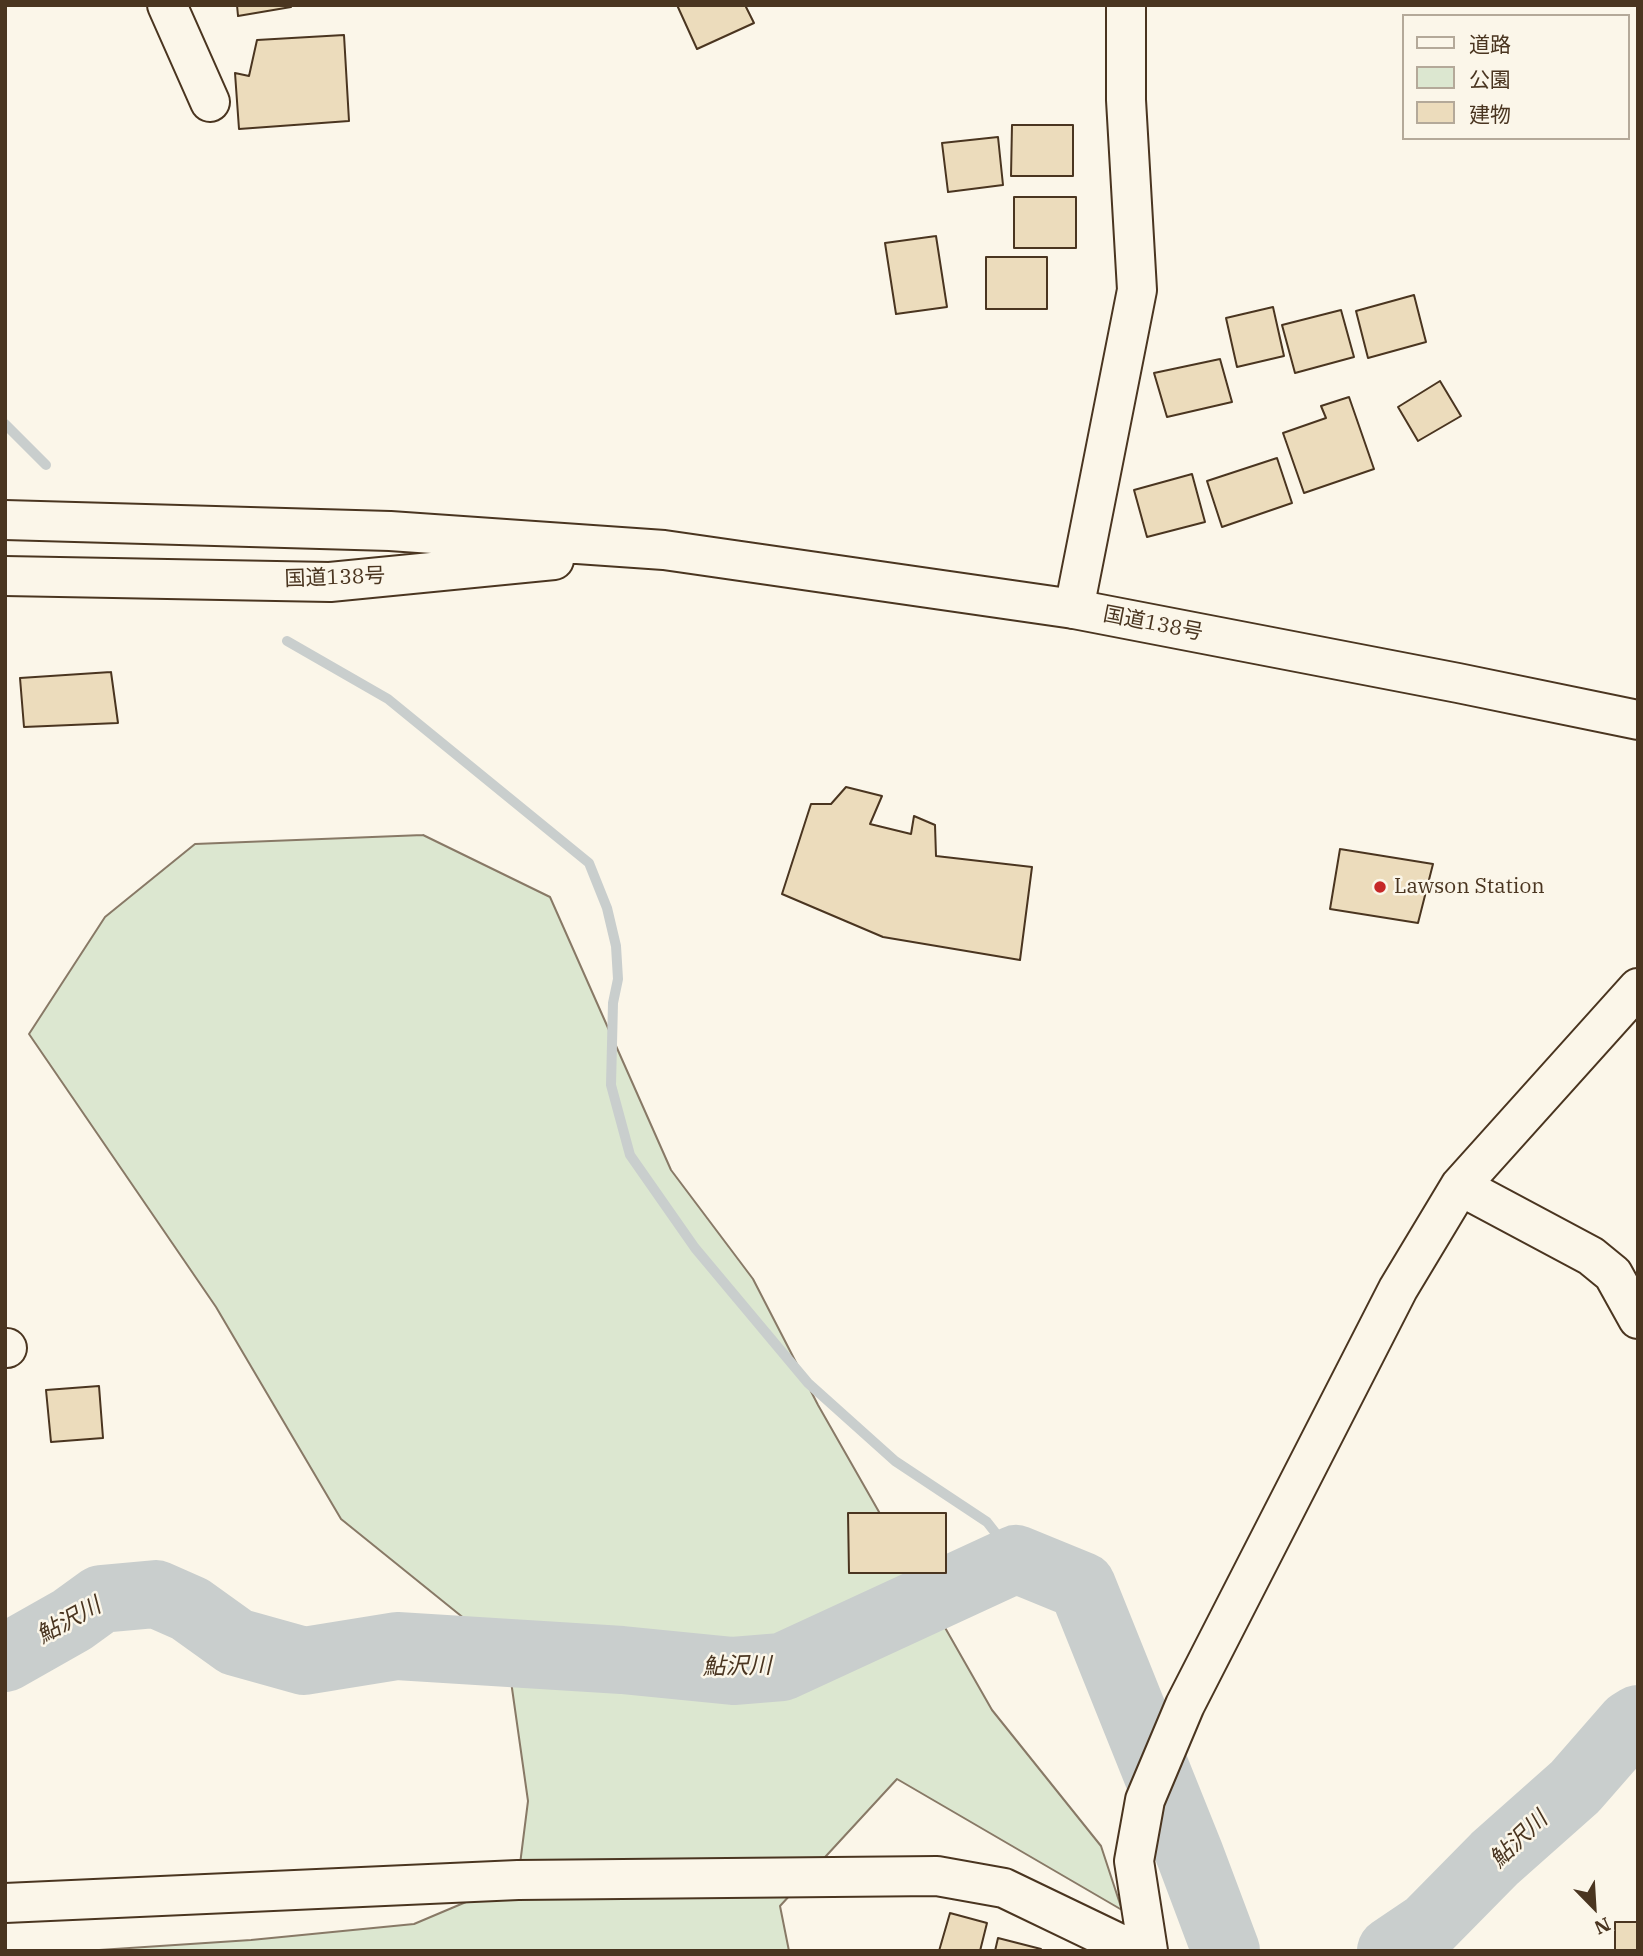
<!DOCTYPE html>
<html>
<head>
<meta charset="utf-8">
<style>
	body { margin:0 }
	#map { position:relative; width:1643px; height:1956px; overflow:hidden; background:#fbf6e9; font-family:"IBM Plex Serif","Noto Sans JP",serif }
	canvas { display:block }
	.frame { position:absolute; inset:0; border:7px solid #4a3520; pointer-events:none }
	.legend { position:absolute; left:1402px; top:14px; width:228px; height:126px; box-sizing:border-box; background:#fbf6e9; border:2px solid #b4a999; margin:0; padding:9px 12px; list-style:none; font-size:21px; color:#4a3520 }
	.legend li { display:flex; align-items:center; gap:14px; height:35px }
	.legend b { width:35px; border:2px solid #b4a999 }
	.north { position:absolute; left:1559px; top:1872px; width:70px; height:70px; -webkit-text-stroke:5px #fbf6e9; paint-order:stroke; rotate:156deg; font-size:19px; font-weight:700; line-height:28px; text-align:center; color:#4a3520 }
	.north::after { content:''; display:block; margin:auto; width:24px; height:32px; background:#4a3520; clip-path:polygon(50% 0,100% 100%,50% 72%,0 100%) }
</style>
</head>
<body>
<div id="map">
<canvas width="1643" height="1956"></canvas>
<div class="frame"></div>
<ul class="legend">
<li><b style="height:9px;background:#fbf6e9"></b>道路</li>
<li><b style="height:19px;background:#dce7d0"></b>公園</li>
<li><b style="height:19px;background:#ecdcbc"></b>建物</li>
</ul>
<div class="north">N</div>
</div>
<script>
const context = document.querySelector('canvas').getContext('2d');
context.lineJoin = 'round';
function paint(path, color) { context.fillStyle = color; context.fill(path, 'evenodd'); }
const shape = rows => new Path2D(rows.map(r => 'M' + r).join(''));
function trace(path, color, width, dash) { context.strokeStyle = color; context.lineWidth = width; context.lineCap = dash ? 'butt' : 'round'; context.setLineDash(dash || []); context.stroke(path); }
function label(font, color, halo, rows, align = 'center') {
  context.font = font + ' "IBM Plex Serif","Noto Sans JP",serif'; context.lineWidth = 5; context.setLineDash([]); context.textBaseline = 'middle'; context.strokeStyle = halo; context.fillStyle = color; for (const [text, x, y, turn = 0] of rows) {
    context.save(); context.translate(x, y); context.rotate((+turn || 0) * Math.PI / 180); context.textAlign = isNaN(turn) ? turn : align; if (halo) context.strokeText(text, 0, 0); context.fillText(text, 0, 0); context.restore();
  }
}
const green = shape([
	[423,835,550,897,671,1170,753,1279,818,1405,992,1710,1101,1846,1122,1910,897,1779,780,1906,789,1951,84,1951,251,1940,414,1924,518,1880,528,1801,507,1653,341,1519,216,1307,29,1034,105,917,195,844,423,835]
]);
paint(green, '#dce7d0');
trace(green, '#887966', 2);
trace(shape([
	[5,424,46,465],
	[287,641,388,699,589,863,607,908,616,946,618,979,613,1003,611,1085,630,1155,695,1248,808,1383,895,1461,987,1522,1016,1559]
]), '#c9cecd', 10);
trace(shape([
	[5,1658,72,1620,101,1599,156,1594,190,1609,236,1642,304,1661,397,1646,622,1660,733,1671,782,1667,1016,1559,1082,1586,1190,1855,1226,1951],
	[1391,1951,1428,1926,1495,1858,1575,1787,1630,1724,1638,1719]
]), '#c9cecd', 68);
const building = shape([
	[237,5,290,5,291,7,238,16,237,5],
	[677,5,745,5,754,23,697,49,677,5],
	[344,35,349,121,239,129,235,73,249,76,257,40,344,35],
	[1012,125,1073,125,1073,176,1011,176,1012,125],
	[998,137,1003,185,948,192,942,143,998,137],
	[1014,197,1076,197,1076,248,1014,248,1014,197],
	[936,236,947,307,896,314,885,243,936,236],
	[986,257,1047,257,1047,309,986,309,986,257],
	[1414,295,1426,342,1368,358,1356,311,1414,295],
	[1273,307,1284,356,1237,367,1226,318,1273,307],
	[1341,310,1354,357,1295,373,1282,325,1341,310],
	[1220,359,1232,402,1167,417,1154,373,1220,359],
	[1440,381,1461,416,1418,441,1398,407,1440,381],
	[1349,397,1374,469,1304,493,1283,433,1326,418,1321,406,1349,397],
	[1277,458,1292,503,1222,527,1207,481,1277,458],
	[1192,474,1205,522,1147,537,1134,490,1192,474],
	[111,672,118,723,24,727,20,678,111,672],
	[846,787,882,796,870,824,911,834,914,816,935,825,936,856,1032,867,1020,960,883,937,782,894,811,804,831,804,846,787],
	[1340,849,1433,864,1418,923,1330,909,1340,849],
	[99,1386,103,1438,51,1442,46,1390,99,1386],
	[848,1513,946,1513,946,1573,849,1573,848,1513],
	[950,1913,987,1923,980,1951,939,1951,950,1913],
	[1615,1922,1638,1922,1638,1951,1615,1951,1615,1922],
	[998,1938,1041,1949,1040,1951,995,1951,998,1938]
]);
paint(building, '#ecdcbc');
trace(building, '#4a3520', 2);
const minor = shape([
	[167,5,210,102],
	[1074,609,1137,290,1126,100,1126,5],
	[1460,1186,1591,1256,1613,1274,1638,1319],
	[5,1348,7,1348],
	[5,1903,518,1880,937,1876,1004,1888,1135,1951],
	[1148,1951,1134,1861,1145,1800,1185,1705,1398,1289,1460,1186,1638,988]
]);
const highway = shape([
	[5,520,390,531,664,550,1074,609,1458,683,1638,720],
	[5,576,330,582,554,560]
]);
trace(minor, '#4a3520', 42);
trace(highway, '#4a3520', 42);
trace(minor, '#fbf6e9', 38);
trace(highway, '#fbf6e9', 38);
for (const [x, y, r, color] of [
	[1380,887,7,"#c62828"]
]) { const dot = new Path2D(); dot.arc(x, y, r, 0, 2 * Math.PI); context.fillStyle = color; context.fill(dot); trace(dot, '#fbf6e9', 2.5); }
label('21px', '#4a3520', '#fbf6e9', [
	["国道138号",335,578,-2],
	["国道138号",1153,624,11]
]);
label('21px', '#4a3520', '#fbf6e9', [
	["Lawson Station",1394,887]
], 'left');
label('italic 23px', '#4a3520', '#fbf6e9', [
	["鮎沢川",69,1621,-29],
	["鮎沢川",737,1667,-1],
	["鮎沢川",1519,1840,-44]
]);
</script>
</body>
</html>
